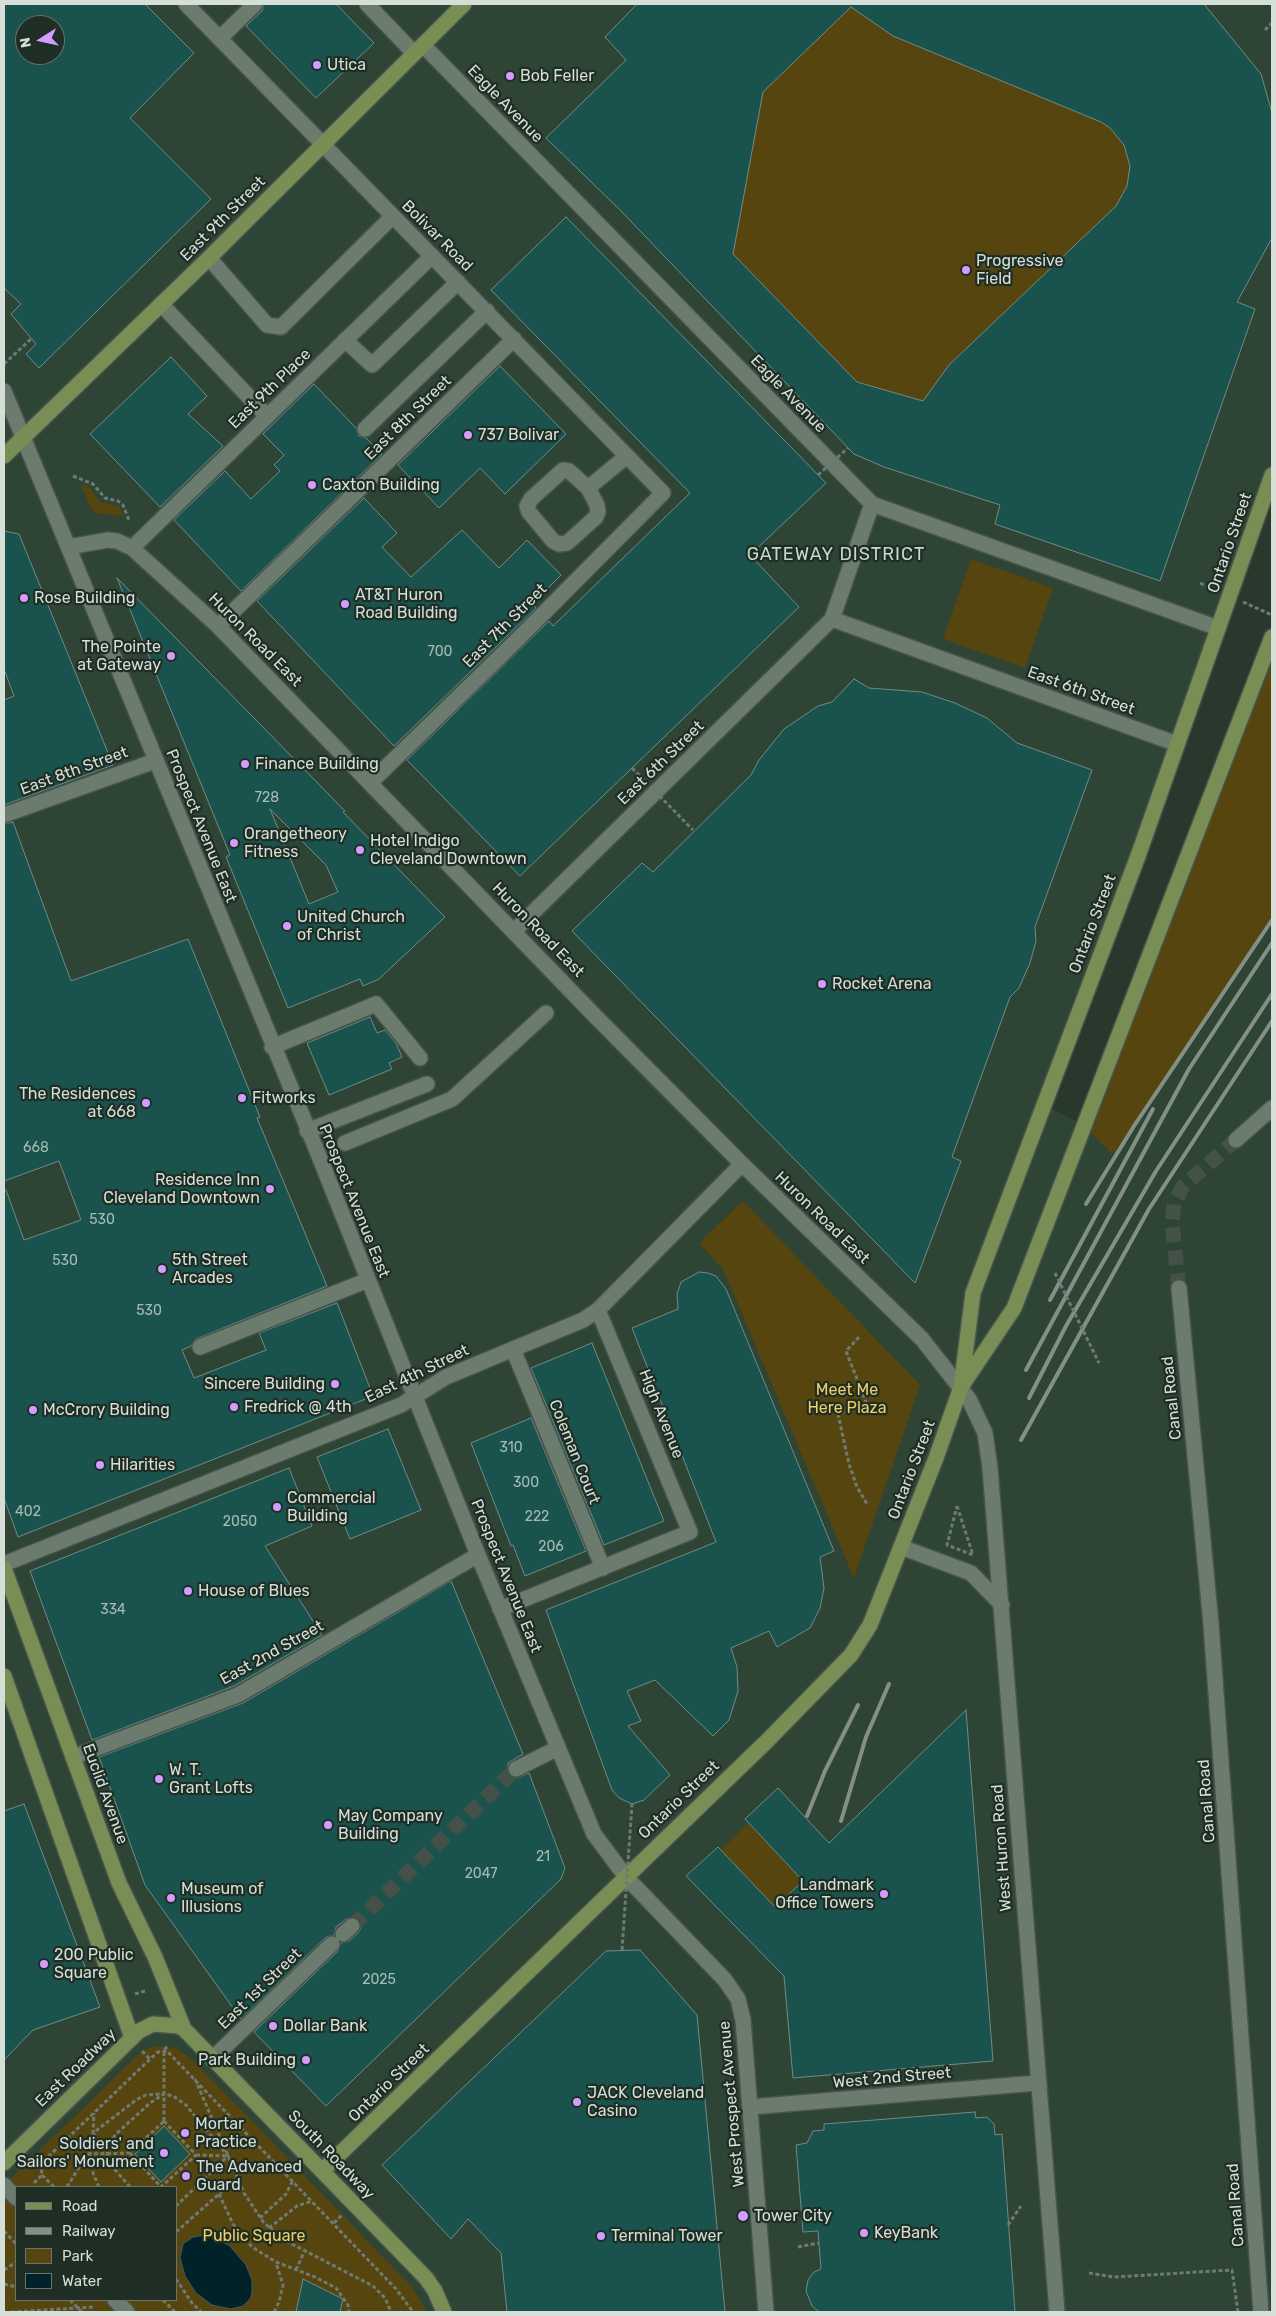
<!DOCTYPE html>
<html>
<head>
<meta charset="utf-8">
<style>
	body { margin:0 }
	#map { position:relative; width:1276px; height:2316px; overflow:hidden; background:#29382d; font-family:Rubik,sans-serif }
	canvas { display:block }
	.frame { position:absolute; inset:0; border:5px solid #d5ded7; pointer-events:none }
	.legend { position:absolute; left:15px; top:2186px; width:162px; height:115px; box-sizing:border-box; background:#1f2e24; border:1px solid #68746c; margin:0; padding:6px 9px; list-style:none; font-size:15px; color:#d5ded7 }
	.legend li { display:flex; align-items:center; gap:10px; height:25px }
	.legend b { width:25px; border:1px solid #68746c }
	.north { position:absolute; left:15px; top:15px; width:50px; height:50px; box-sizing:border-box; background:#1f2e24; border:1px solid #68746c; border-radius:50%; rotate:260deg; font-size:14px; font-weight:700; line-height:20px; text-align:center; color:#d5ded7 }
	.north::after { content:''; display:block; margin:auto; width:18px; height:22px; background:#d49cfc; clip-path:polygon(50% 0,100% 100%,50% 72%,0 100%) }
</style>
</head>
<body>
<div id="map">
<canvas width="1276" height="2316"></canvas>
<div class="frame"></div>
<ul class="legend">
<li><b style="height:6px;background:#798e55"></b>Road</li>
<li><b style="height:6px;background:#849087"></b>Railway</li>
<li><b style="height:14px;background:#56450e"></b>Park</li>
<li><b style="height:14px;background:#022229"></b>Water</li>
</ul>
<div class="north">N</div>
</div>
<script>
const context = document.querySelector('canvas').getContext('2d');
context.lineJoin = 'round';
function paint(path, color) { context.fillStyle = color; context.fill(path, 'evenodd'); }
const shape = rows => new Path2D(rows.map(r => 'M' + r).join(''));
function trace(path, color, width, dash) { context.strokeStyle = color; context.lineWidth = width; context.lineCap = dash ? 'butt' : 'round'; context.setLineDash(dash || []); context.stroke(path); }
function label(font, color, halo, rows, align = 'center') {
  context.font = font + ' Rubik,sans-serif'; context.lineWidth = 4.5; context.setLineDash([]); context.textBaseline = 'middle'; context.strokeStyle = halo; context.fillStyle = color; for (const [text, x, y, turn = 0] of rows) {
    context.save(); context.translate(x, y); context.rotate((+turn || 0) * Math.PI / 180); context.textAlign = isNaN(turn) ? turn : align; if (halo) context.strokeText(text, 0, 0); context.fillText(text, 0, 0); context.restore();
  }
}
paint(shape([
	[4,4,1272,4,1272,475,1043,1103,1084,1126,1117,1154,1272,920,1272,2312,4,2312],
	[25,25,55,25,55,55,25,55],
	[16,2187,176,2187,176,2300,16,2300]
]), '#2e4435');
paint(shape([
	[637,4,1211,4,1208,9,1261,74,1272,113,1272,238,1237,301,1255,309,1160,581,995,524,1000,505,884,467,854,454,620,210,546,138,626,60,605,37],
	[81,484,90,487,100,502,119,506,124,516,95,513,90,507],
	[971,559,1053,588,1025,668,943,639],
	[1272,637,1272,920,1115,1156,1084,1126],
	[743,1201,920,1385,854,1578,723,1269,699,1243],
	[748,1823,803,1881,775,1907,721,1850],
	[153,2046,176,2048,194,2061,412,2287,427,2312,4,2312,4,2185,140,2053],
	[16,2187,176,2187,176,2300,16,2300]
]), '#56450e');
const water = shape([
	[205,2235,229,2245,246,2265,252,2280,252,2293,250,2299,243,2306,231,2309,212,2305,196,2293,185,2276,180,2258,183,2244,193,2237,205,2235]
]);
paint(water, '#022229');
trace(water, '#415a5d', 1);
const building = shape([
	[4,4,145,4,194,53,130,118,211,199,39,368,26,354,36,344,11,314,21,304,4,288,4,4],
	[25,25,55,25,55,55,25,55,25,25],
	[264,4,336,4,374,43,316,98,246,26,262,11,264,4],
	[637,4,1204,4,1261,74,1272,113,1272,238,1237,302,1255,309,1160,581,995,524,1000,505,884,467,854,454,620,210,546,138,626,60,605,37,637,4],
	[851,7,893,36,1101,122,1110,128,1124,145,1130,166,1127,186,1116,206,949,365,923,401,857,382,733,254,763,92,851,7],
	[566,217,826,483,750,555,799,607,520,876,407,760,549,621,553,626,690,493,491,290,566,217],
	[171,357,207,396,188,414,223,446,160,507,90,434,171,357],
	[500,366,566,434,505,494,480,468,439,508,398,465,500,366],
	[314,384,356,428,359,436,366,438,382,454,241,591,174,520,225,471,251,499,280,471,274,465,284,455,263,434,314,384],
	[364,498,397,533,382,547,411,577,462,530,499,568,527,540,561,575,532,604,536,608,394,746,257,601,364,498],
	[4,531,19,534,113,765,4,805,4,700,14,696,4,669,4,531],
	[117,578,345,811,343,812,445,917,379,979,363,986,360,979,288,1008,226,857,230,855,117,578],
	[270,809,326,865,338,892,309,904,270,809],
	[854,679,869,688,922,692,955,703,987,718,1017,743,1092,770,1035,927,1036,941,1030,963,1019,988,1010,997,952,1157,961,1161,915,1283,572,931,642,863,653,872,751,775,759,760,784,729,818,706,832,702,854,679],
	[13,822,71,981,188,939,260,1117,257,1118,327,1286,196,1339,191,1346,182,1350,194,1378,266,1350,259,1333,337,1303,373,1396,18,1537,4,1498,4,1190,6,1190,24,1240,81,1220,59,1161,4,1181,4,824,13,822],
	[370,1017,377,1033,385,1030,396,1043,402,1057,389,1063,392,1069,329,1095,307,1043,370,1017],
	[699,1272,708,1273,716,1276,726,1289,834,1551,820,1557,824,1588,820,1608,810,1628,777,1647,769,1631,731,1648,737,1667,738,1691,729,1720,713,1736,655,1680,627,1691,641,1721,628,1726,670,1775,644,1800,632,1804,619,1798,612,1790,546,1610,716,1542,632,1328,678,1309,677,1294,681,1282,699,1272],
	[592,1343,664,1521,604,1545,531,1368,592,1343],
	[531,1418,586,1551,525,1576,513,1545,511,1546,471,1443,531,1418],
	[388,1429,421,1510,350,1539,317,1457,388,1429],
	[289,1468,312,1526,265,1546,322,1635,234,1686,92,1740,30,1571,289,1468],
	[451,1581,523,1754,508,1763,507,1773,516,1778,529,1773,565,1868,561,1879,326,2106,254,2032,338,1951,341,1943,349,1941,358,1933,361,1928,359,1920,354,1917,346,1919,336,1927,334,1935,326,1937,241,2019,145,1885,99,1757,243,1703,451,1581],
	[966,1710,993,2061,793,2078,784,1976,686,1876,718,1847,775,1907,803,1881,745,1819,778,1788,829,1843,966,1710],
	[24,1804,100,2007,33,2030,4,2060,4,1811,24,1804],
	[640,1950,697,2015,725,2312,507,2312,501,2253,468,2219,451,2239,382,2165,606,1951,640,1950],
	[975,2112,976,2118,987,2117,994,2124,995,2135,1002,2134,1015,2312,819,2312,812,2306,806,2291,808,2280,814,2272,821,2269,818,2231,803,2232,796,2145,807,2143,813,2131,824,2130,824,2124,975,2112],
	[164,2126,190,2154,161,2182,135,2154,164,2126],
	[303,2279,343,2299,340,2312,296,2312,303,2279]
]);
paint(building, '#1a534d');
trace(building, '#728a86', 1);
trace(shape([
	[1179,1288,1172,1223,1174,1204,1183,1186,1236,1140],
	[352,1926,516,1769]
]), '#435146', 15, [15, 8]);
const minor = shape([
	[186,4,663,493,517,640,371,782],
	[367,4,414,53],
	[220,38,255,4],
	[423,45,872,504,1218,628],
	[209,258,267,325,281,327,393,216],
	[161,304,267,416],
	[345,340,372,365,458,282],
	[4,391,317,1151,478,1555,594,1834,626,1877,725,1980,738,1999,743,2020,766,2312],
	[365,429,487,311],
	[588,488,569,471,563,470,531,499,527,506,529,512,553,541,559,544,567,543,596,517,598,512,597,505,588,488,627,456],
	[68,547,108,540,117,541,132,548,218,626,596,1017,742,1164,922,1339,969,1399,985,1433,990,1468,1057,2312],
	[132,548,432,256],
	[832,619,1177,744],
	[218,626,514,339],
	[4,815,155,761],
	[514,931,832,619,872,504],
	[272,1047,376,1004,420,1058],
	[307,1131,427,1084],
	[1236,1140,1272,1108],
	[345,1143,452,1099,546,1013],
	[1179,1288,1211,1624,1261,2312],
	[200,1347,368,1280],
	[513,1349,603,1568],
	[901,1547,971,1573,1002,1605],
	[4,1564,401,1405,446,1377,583,1320,598,1310,742,1164],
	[500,1609,690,1532,598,1310],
	[73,1757,238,1695,478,1555],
	[516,1769,558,1748],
	[343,1934,352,1926],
	[212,2059,332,1944],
	[750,2107,1037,2083],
	[4,2185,16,2198],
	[115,2300,127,2312]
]);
const major = shape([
	[4,456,209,258,464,4],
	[963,1384,1014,1308,1272,637],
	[4,1568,119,1883,155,1957,184,2029],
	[4,1676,132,2038],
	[4,2163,139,2031,153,2024,178,2026,184,2029,426,2278,435,2291,444,2312],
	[322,2171,767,1741,851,1655,870,1625,936,1458,961,1387,973,1293,1138,856,1272,475]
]);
trace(minor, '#48544c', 18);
trace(major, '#48544c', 18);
trace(shape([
	[1265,30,1272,23],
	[4,364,32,338],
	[73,476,93,484,105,498,118,501,123,505,129,520],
	[1200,583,1214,590],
	[1243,602,1272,615],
	[859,1337,846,1351,866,1402,838,1414,849,1464,857,1487,867,1504],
	[957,1506,973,1555,947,1545,957,1506],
	[135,1994,145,1991],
	[142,2051,150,2059],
	[195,2079,244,2193,264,2223,286,2241,373,2286,385,2298,391,2312],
	[164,2121,196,2155,161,2187,130,2153,164,2121],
	[164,2121,164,2050,168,2046],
	[93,2134,94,2113],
	[196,2155,228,2156],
	[42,2175,54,2187],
	[34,2183,42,2175,41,2165,51,2154,150,2059,158,2052,167,2051,396,2289,413,2312],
	[67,2187,87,2154,130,2153],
	[99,2187,93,2173,90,2154,91,2141,97,2130,136,2100,146,2095,161,2094],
	[130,2187,110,2164,107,2156,108,2145,116,2134,150,2103,164,2094,173,2096,186,2105,228,2156,176,2206],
	[219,2194,233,2224,252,2247,276,2262,315,2277,336,2288,348,2305,349,2312],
	[260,2218,286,2194,293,2180],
	[334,2223,342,2215],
	[1008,2225,1021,2206],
	[269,2228,297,2206,312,2201],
	[4,2231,16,2244],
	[176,2232,227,2187,239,2182],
	[798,2247,819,2243],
	[4,2270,16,2262],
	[296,2270,304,2252],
	[1089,2273,1114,2277,1232,2270,1238,2312],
	[176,2279,192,2303,201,2312],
	[4,2284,16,2287],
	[70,2300,82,2312],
	[163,2300,175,2312],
	[11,2312,94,2307],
	[274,2312,279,2302,283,2285,276,2263]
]), '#6e7b72', 3, [4, 2.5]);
trace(minor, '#6b7c6f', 15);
trace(major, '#798e55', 15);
trace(shape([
	[1086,1204,1134,1126,1272,920],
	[1050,1300,1153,1109],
	[1026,1370,1189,1069,1272,943],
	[1029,1398,1066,1326,1156,1171,1272,994],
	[1021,1440,1149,1209,1272,1021],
	[807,1816,825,1771,858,1705],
	[841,1821,866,1737,889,1684]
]), '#849087', 4);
trace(shape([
	[818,475,848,448],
	[632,768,693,830],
	[1055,1273,1099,1363],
	[622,1950,632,1804]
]), '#6e7b72', 3, [4, 2.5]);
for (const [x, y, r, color] of [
	[317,65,5,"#d49cfc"],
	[510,76,5,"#d49cfc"],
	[966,270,5,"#d49cfc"],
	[468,435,5,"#d49cfc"],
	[312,485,5,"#d49cfc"],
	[24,598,5,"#d49cfc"],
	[345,604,5,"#d49cfc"],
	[171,656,5,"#d49cfc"],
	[245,764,5,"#d49cfc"],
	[234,843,5,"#d49cfc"],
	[360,850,5,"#d49cfc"],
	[287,926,5,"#d49cfc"],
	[822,984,5,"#d49cfc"],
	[242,1098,5,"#d49cfc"],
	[146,1103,5,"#d49cfc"],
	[270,1189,5,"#d49cfc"],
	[162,1269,5,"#d49cfc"],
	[335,1384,5,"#d49cfc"],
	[234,1407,5,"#d49cfc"],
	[33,1410,5,"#d49cfc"],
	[100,1465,5,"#d49cfc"],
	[277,1507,5,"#d49cfc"],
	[188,1591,5,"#d49cfc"],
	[159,1779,5,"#d49cfc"],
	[328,1825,5,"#d49cfc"],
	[884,1894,5,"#d49cfc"],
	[171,1898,5,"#d49cfc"],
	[44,1964,5,"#d49cfc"],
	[273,2026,5,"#d49cfc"],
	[306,2060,5,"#d49cfc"],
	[577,2102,5,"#d49cfc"],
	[185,2133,5,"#d49cfc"],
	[164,2153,5,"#d49cfc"],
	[186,2176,5,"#d49cfc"],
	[743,2216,6,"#d49cfc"],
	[864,2233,5,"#d49cfc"],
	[601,2236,5,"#d49cfc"]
]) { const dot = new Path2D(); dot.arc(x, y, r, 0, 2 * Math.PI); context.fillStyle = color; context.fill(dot); trace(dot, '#1f2e24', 2); }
label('14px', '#a6bbb4', null, [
	["700",440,652],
	["728",267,798],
	["668",36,1148],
	["530",102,1220],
	["530",65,1261],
	["530",149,1311],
	["310",511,1448],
	["300",526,1483],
	["402",28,1512],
	["222",537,1517],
	["2050",240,1522],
	["206",551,1547],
	["334",113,1610],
	["21",543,1857],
	["2047",481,1874],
	["2025",379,1980]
]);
label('16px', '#d5ded7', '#1f2e24', [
	["Utica",327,65],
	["Bob Feller",520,76],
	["Progressive",976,261],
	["Field",976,279],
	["737 Bolivar",478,435],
	["Caxton Building",322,485],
	["AT&T Huron",355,595],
	["Road Building",355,613],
	["Rose Building",34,598],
	["The Pointe",161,647,"right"],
	["at Gateway",161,665,"right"],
	["Finance Building",255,764],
	["Orangetheory",244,834],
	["Fitness",244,852],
	["Hotel Indigo",370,841],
	["Cleveland Downtown",370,859],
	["United Church",297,917],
	["of Christ",297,935],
	["Rocket Arena",832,984],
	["The Residences",136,1094,"right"],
	["at 668",136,1112,"right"],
	["Fitworks",252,1098],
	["Residence Inn",260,1180,"right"],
	["Cleveland Downtown",260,1198,"right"],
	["5th Street",172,1260],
	["Arcades",172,1278],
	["Sincere Building",325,1384,"right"],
	["Fredrick @ 4th",244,1407],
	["McCrory Building",43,1410],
	["Hilarities",110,1465],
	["Commercial",287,1498],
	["Building",287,1516],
	["House of Blues",198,1591],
	["W. T.",169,1770],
	["Grant Lofts",169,1788],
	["May Company",338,1816],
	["Building",338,1834],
	["Landmark",874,1885,"right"],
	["Office Towers",874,1903,"right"],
	["Museum of",181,1889],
	["Illusions",181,1907],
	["200 Public",54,1955],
	["Square",54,1973],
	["Dollar Bank",283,2026],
	["Park Building",296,2060,"right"],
	["JACK Cleveland",587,2093],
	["Casino",587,2111],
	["Mortar",195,2124],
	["Practice",195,2142],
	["Soldiers' and",154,2144,"right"],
	["Sailors' Monument",154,2162,"right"],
	["The Advanced",196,2167],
	["Guard",196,2185],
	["Tower City",754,2216],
	["KeyBank",874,2233],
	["Terminal Tower",611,2236]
], 'left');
label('16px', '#d5ded7', '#1f2e24', [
	["Eagle Avenue",505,104,46],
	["East 9th Street",223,219,-45],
	["Bolivar Road",437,236,45],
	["East 9th Place",270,389,-44],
	["Eagle Avenue",788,394,46],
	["East 8th Street",408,418,-44],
	["Ontario Street",1230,543,-71],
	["East 7th Street",505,626,-45],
	["Huron Road East",255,640,45],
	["East 6th Street",1081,691,20],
	["East 6th Street",661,763,-44],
	["East 8th Street",74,771,-20],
	["Prospect Avenue East",201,826,68],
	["Ontario Street",1093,924,-69],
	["Huron Road East",538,930,46],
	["Prospect Avenue East",354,1201,68],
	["Huron Road East",822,1218,44],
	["East 4th Street",417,1374,-26],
	["Canal Road",1172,1398,-96],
	["High Avenue",661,1414,68],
	["Coleman Court",574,1452,68],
	["Ontario Street",912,1470,-69],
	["Prospect Avenue East",506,1576,68],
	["East 2nd Street",272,1653,-29],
	["Euclid Avenue",105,1794,70],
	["Ontario Street",679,1800,-44],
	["Canal Road",1207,1801,-94],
	["West Huron Road",1002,1848,-94],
	["East 1st Street",260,1989,-44],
	["East Roadway",76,2068,-44],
	["West 2nd Street",892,2078,-5],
	["Ontario Street",389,2083,-44],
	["West Prospect Avenue",732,2104,-95],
	["South Roadway",331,2155,46],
	["Canal Road",1236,2205,-94]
]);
label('16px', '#f1cf67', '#1f2e24', [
	["Meet Me",847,1390],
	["Here Plaza",847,1408],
	["Public Square",254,2236]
]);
context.letterSpacing = '1px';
label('18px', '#c6d8ca', '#1f2e24', [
	["GATEWAY DISTRICT",836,555]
]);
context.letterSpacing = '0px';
</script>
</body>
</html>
